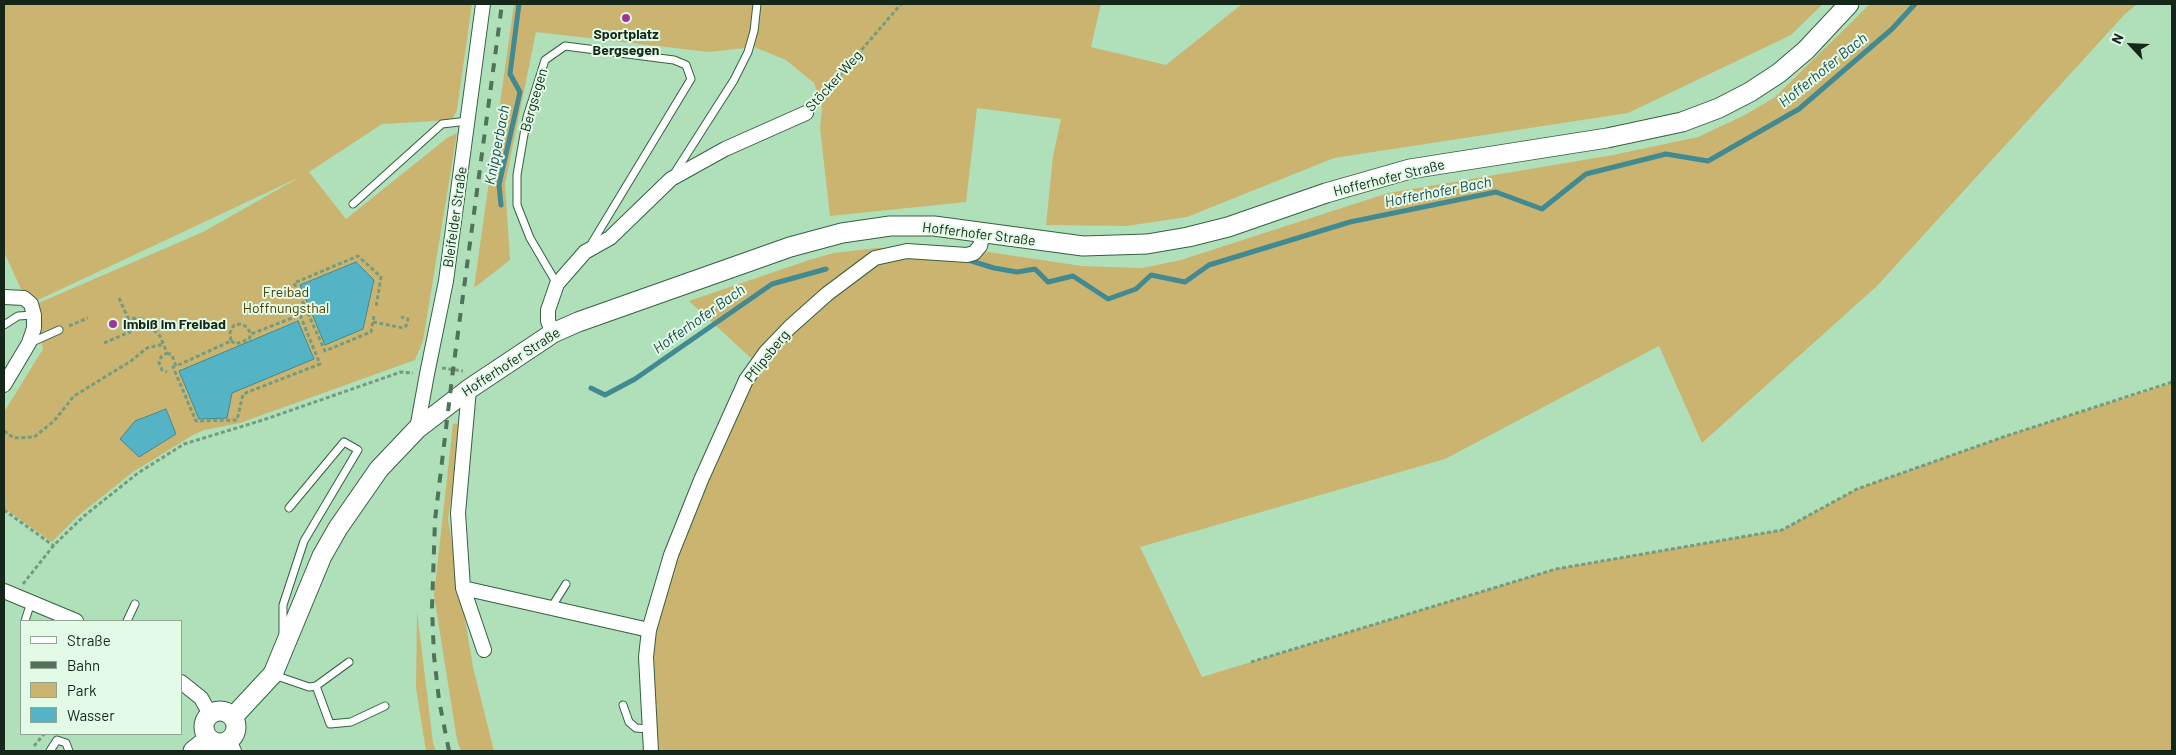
<!DOCTYPE html>
<html>
<head>
<meta charset="utf-8">
<style>
	body { margin:0 }
	#map { position:relative; width:2176px; height:755px; overflow:hidden; background:#afe0ba; font-family:Barlow,sans-serif }
	canvas { display:block }
	.frame { position:absolute; inset:0; border:5px solid #142719; pointer-events:none }
	.legend { position:absolute; left:20px; top:620px; width:162px; height:115px; box-sizing:border-box; background:#e2fae6; border:1px solid #90a694; margin:0; padding:6px 9px; list-style:none; font-size:15px; color:#142719 }
	.legend li { display:flex; align-items:center; gap:10px; height:25px }
	.legend b { width:25px; border:1px solid #90a694 }
	.north { position:absolute; left:2106px; top:20px; width:50px; height:50px; -webkit-text-stroke:4px #e2fae6; paint-order:stroke; rotate:295deg; font-size:14px; font-weight:700; line-height:20px; text-align:center; color:#142719 }
	.north::after { content:''; display:block; margin:auto; width:18px; height:22px; background:#142719; clip-path:polygon(50% 0,100% 100%,50% 72%,0 100%) }
</style>
</head>
<body>
<div id="map">
<canvas width="2176" height="755"></canvas>
<div class="frame"></div>
<ul class="legend">
<li><b style="height:6px;background:#fff"></b>Straße</li>
<li><b style="height:6px;background:#53725a"></b>Bahn</li>
<li><b style="height:14px;background:#cbb470"></b>Park</li>
<li><b style="height:14px;background:#54b4c6"></b>Wasser</li>
</ul>
<div class="north">N</div>
</div>
<script>
const context = document.querySelector('canvas').getContext('2d');
context.lineJoin = 'round';
function paint(path, color) { context.fillStyle = color; context.fill(path, 'evenodd'); }
const shape = rows => new Path2D(rows.map(r => 'M' + r).join(''));
function trace(path, color, width, dash) { context.strokeStyle = color; context.lineWidth = width; context.lineCap = dash ? 'butt' : 'round'; context.setLineDash(dash || []); context.stroke(path); }
function label(font, color, halo, rows, align = 'center') {
  context.font = font + ' Barlow,sans-serif'; context.lineWidth = 4; context.setLineDash([]); context.textBaseline = 'middle'; context.strokeStyle = halo; context.fillStyle = color; for (const [text, x, y, turn = 0] of rows) {
    context.save(); context.translate(x, y); context.rotate((+turn || 0) * Math.PI / 180); context.textAlign = isNaN(turn) ? turn : align; if (halo) context.strokeText(text, 0, 0); context.fillText(text, 0, 0); context.restore();
  }
}
paint(shape([
	[4,4,472,4,457,110,452,120,382,124,309,172,346,219,447,138,457,133,423,341,415,360,240,423,204,430,193,435,133,472,78,516,52,542,4,508,4,412,43,349,34,305,203,232,300,177,36,301,21,289,4,252],
	[514,4,1101,4,1091,47,1166,65,1242,4,1823,4,1791,35,1628,113,1334,158,1187,217,1126,226,1046,225,1053,157,1061,119,977,108,966,202,830,216,820,128,822,108,814,83,786,60,754,47,709,52,536,32,505,184,510,260,474,288],
	[1870,4,2137,4,2124,15,1877,286,1702,443,1659,346,1445,459,1140,547,1202,677,1556,569,1782,530,1857,489,2006,436,2172,383,2172,751,658,751,654,706,653,635,662,592,744,389,785,337,875,263,903,257,967,260,988,252,1082,266,1142,268,1181,260,1388,193,1613,155,1698,137,1745,115,1775,97],
	[876,248,888,248,753,360,689,301,809,260,834,253],
	[462,423,448,519,473,667,494,751,461,751,457,740,434,595,453,424],
	[417,611,433,743,436,751,426,751,416,688]
]), '#cbb470');
const water = shape([
	[356,262,374,280,363,329,325,345,300,285,356,262],
	[298,321,314,359,232,393,227,418,199,419,179,371,298,321],
	[166,409,176,434,139,457,120,439,135,421,166,409]
]);
paint(water, '#54b4c6');
trace(water, '#418a92', 1);
trace(shape([
	[501,205,499,185,520,92,510,74,519,4],
	[965,259,994,268,1017,272,1035,269,1048,282,1073,276,1108,299,1136,289,1151,275,1185,282,1209,265,1350,222,1496,192,1542,209,1586,174,1666,154,1708,161,1799,109,1892,29,1915,4],
	[591,388,605,395,635,379,772,284,826,269]
]), '#418a92', 5);
const lane = shape([
	[674,174,734,80,748,52,754,31,757,4],
	[353,204,442,124,468,121],
	[557,284,530,238,517,205,517,175,527,117,545,60,565,46,674,60,686,65,691,79,590,246],
	[4,325,18,316,34,315],
	[30,343,59,330],
	[551,608,566,584],
	[25,621,31,602],
	[127,621,135,604],
	[283,633,283,605,304,541,358,450,344,442,289,508],
	[274,675,309,687,316,686,330,724,351,722,385,706],
	[316,686,349,662],
	[623,705,629,722,636,728,648,729],
	[50,751,57,740,66,743,69,751]
]);
const street = shape([
	[4,297,24,298,31,304,34,315,34,328,29,343,4,385],
	[553,333,548,321,548,310,557,284,585,252,610,238,671,179,725,149,806,113],
	[469,389,458,513,463,588,484,650],
	[417,429,427,374,446,281,483,4],
	[463,588,649,630],
	[4,591,76,621],
	[181,682,201,698,210,714],
	[229,741,234,751],
	[651,751,646,657,649,630,671,555,701,480,746,380,766,352,790,327,827,294,875,258,907,251,967,255,974,253,980,246,983,232]
]);
const secondary = shape([
	'204 727a16 16 0 1 1 32 0a16 16 0 1 1-32 0Z',
	[233,717,273,674,322,556,338,528,379,469,417,429,469,389,553,333,578,322,790,247,842,233,890,226,934,226,1083,246,1147,244,1188,237,1228,227,1326,193,1410,169,1607,138,1682,122,1719,108,1750,92,1779,73,1806,50,1849,4],
	[193,751,208,739]
]);
trace(lane, '#356141', 9);
trace(street, '#356141', 16);
trace(secondary, '#356141', 21);
trace(shape([
	[815,104,901,4],
	[119,298,128,318,142,319,160,336,167,353,161,357,159,363,162,370,167,372],
	[374,316,371,332,325,351,294,283,358,256,381,277,376,307],
	[373,322,403,328,406,326,408,319,401,317],
	[69,326,88,318],
	[231,341,236,344,249,339,251,334],
	[104,343,130,332,128,318],
	[167,353,172,355,176,366,231,341,230,333,234,325,241,324,247,327,251,334,300,315,320,364,243,394,237,420,196,421,173,367,176,366],
	[442,368,463,371],
	[4,431,14,438,34,437,54,421,74,396,131,361,147,348,164,344],
	[4,510,54,546],
	[23,584,54,545,84,516,138,473,184,444,263,420,401,372,413,373],
	[1251,662,1556,569,1782,530,1857,489,2006,436,2172,382],
	[34,746,44,734]
]), '#769c7f', 3, [4, 2.5]);
trace(lane, '#fff', 7);
trace(street, '#fff', 14);
trace(secondary, '#fff', 19);
trace(shape([
	[449,751,439,700,434,656,432,608,435,520,453,370,502,4]
]), '#53725a', 4, [9, 9]);
for (const [x, y, r, color] of [
	[626,18,5,"#9f3496"],
	[113,324,5,"#9f3496"]
]) { const dot = new Path2D(); dot.arc(x, y, r, 0, 2 * Math.PI); context.fillStyle = color; context.fill(dot); trace(dot, '#e2fae6', 2); }
label('bold 14px', '#142719', '#e2fae6', [
	["Sportplatz",626,34],
	["Bergsegen",626,50],
	["Imbiß im Freibad",123,324,"left"]
]);
label('14px', '#142719', '#e2fae6', [
	["Stöcker Weg",834,81,-48],
	["Bergsegen",534,100,-74],
	["Hofferhofer Straße",1389,178,-14],
	["Bleifelder Straße",455,217,-82],
	["Hofferhofer Straße",979,234,7],
	["Pflipsberg",767,356,-51],
	["Hofferhofer Straße",511,362,-33]
]);
label('14px', '#504005', '#e2fae6', [
	["Freibad",286,292],
	["Hoffnungsthal",286,308]
]);
label('italic 15px', '#1e4951', '#e2fae6', [
	["Hofferhofer Bach",1823,70,-39],
	["Knipperbach",497,145,-79],
	["Hofferhofer Bach",1438,192,-11],
	["Hofferhofer Bach",699,319,-35]
]);
</script>
</body>
</html>
